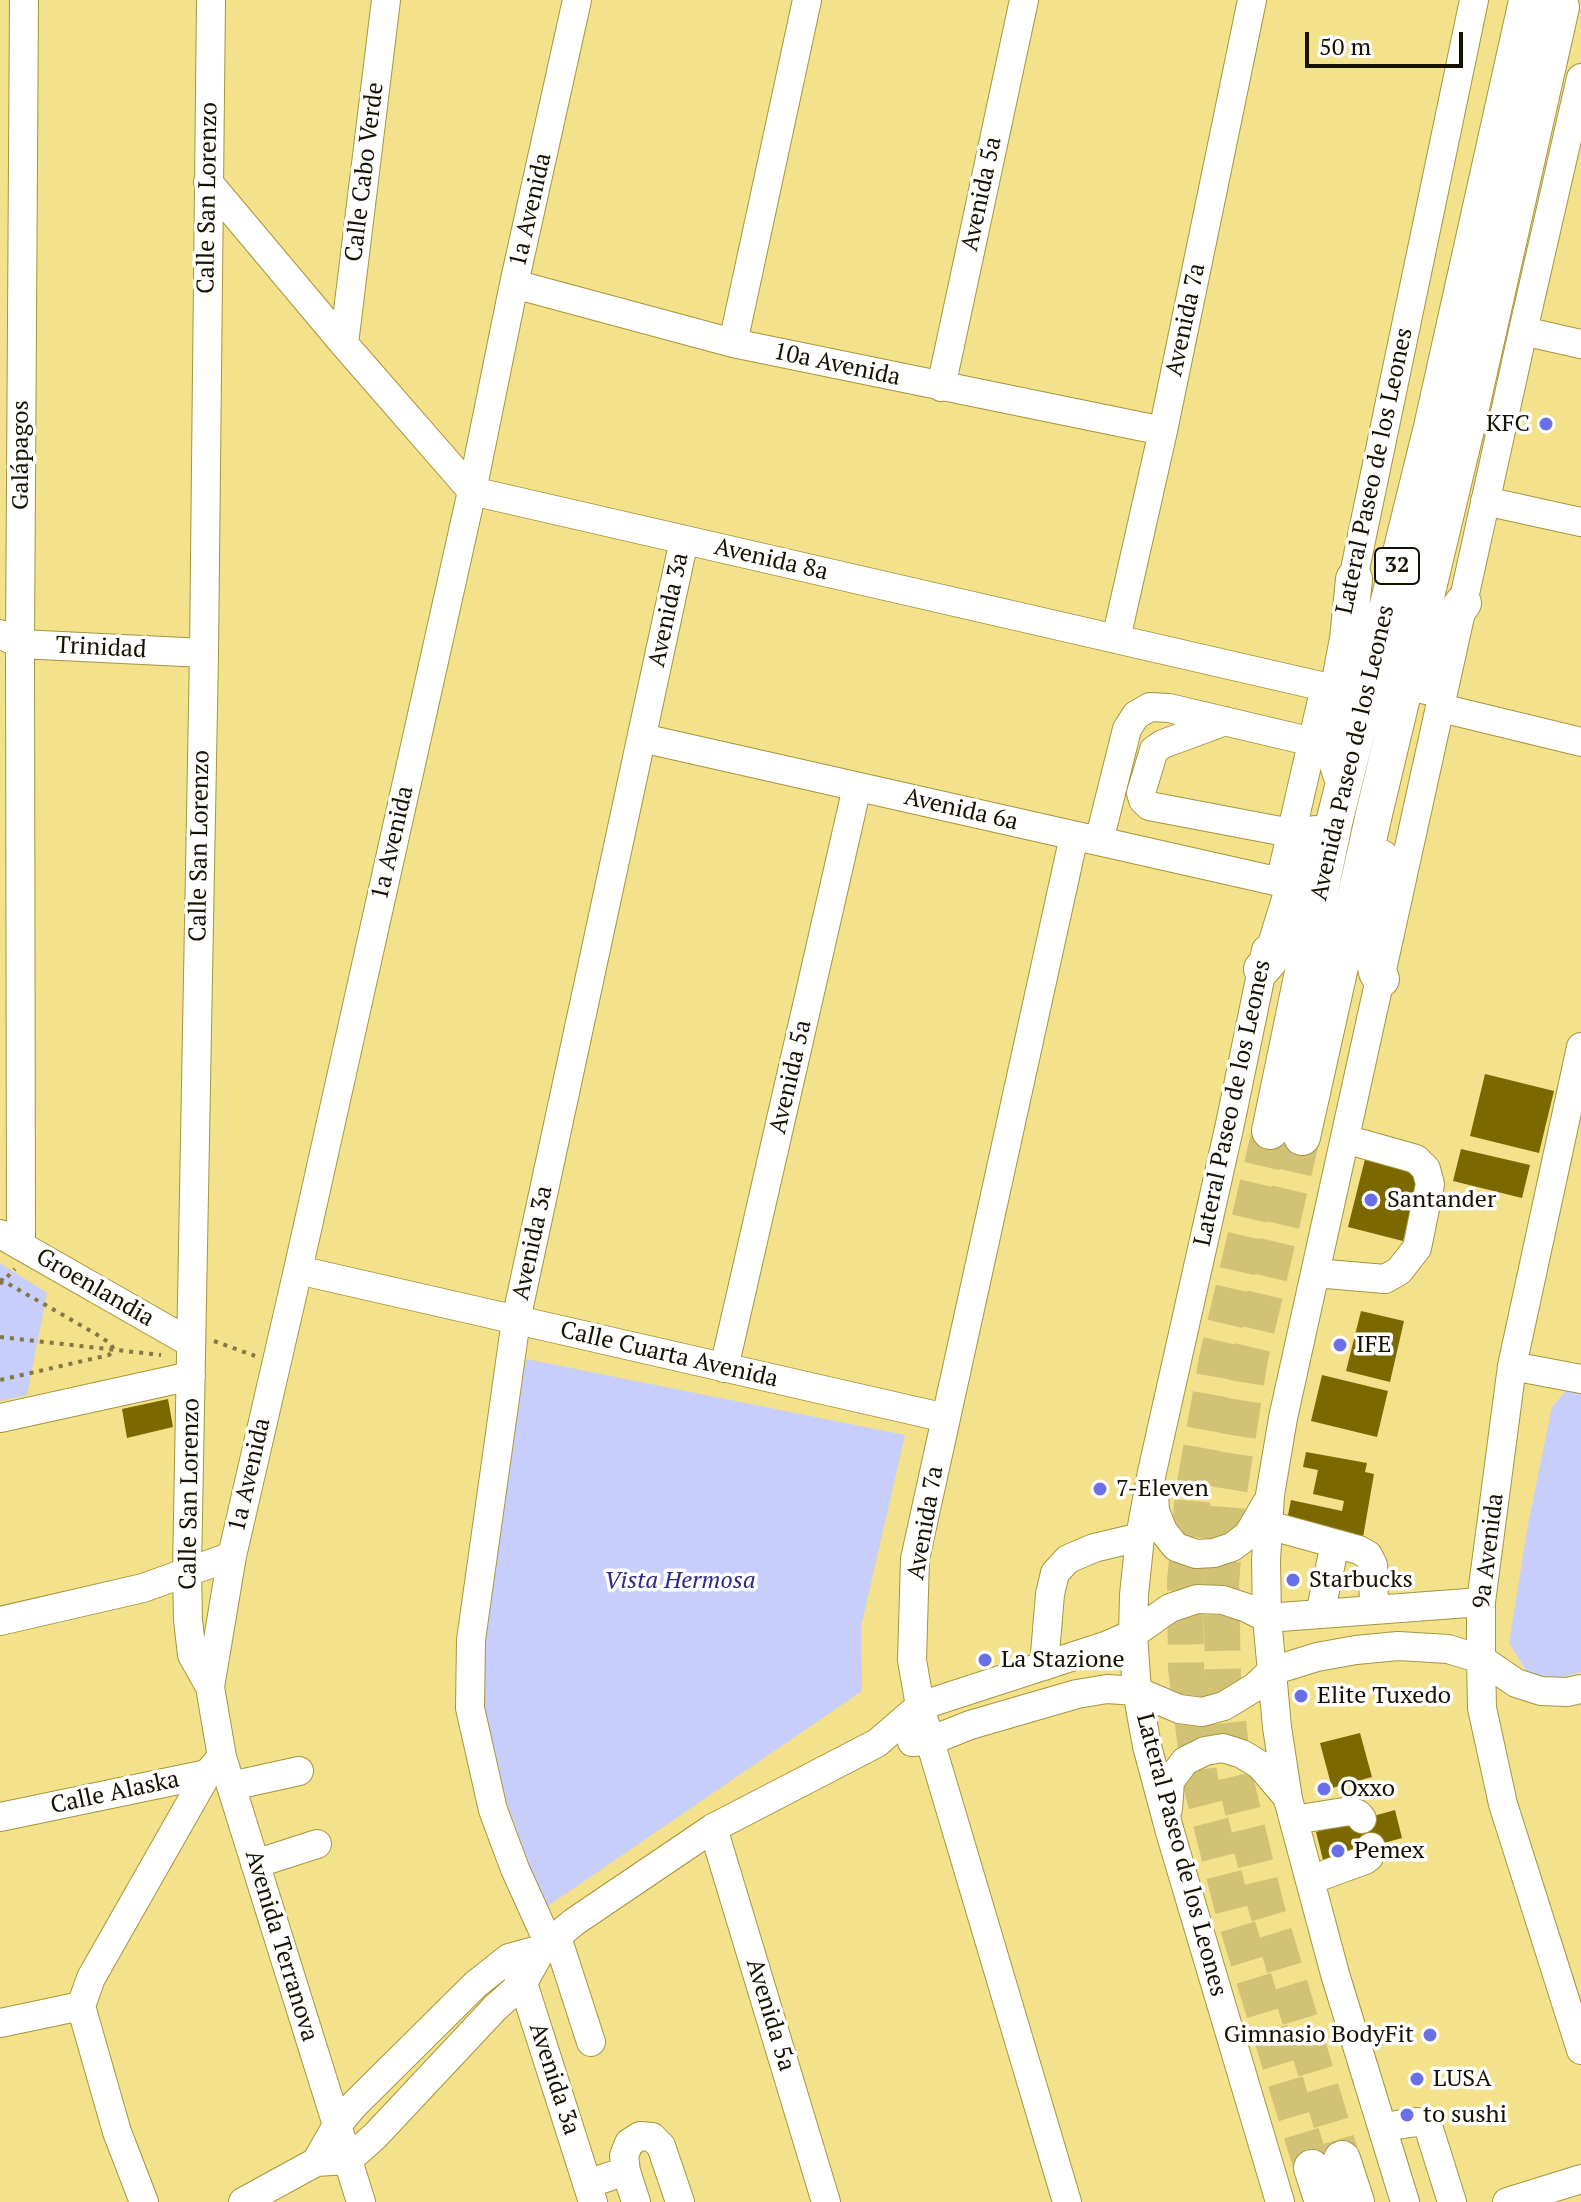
<!DOCTYPE html>
<html>
<head>
<meta charset="utf-8">
<style>
	body { margin:0 }
	#map { position:relative; width:1581px; height:2202px; overflow:hidden; background:#f3e18b; font-family:"PT Serif",serif }
	canvas { display:block }
	.scale { position:absolute; left:1305px; top:32px; width:158px; height:36px; box-sizing:border-box; border:4px solid #171100; border-top:0; padding-left:10px; font-size:24px; line-height:28px; white-space:nowrap; color:#171100; -webkit-text-stroke:6px #fff; paint-order:stroke }
</style>
</head>
<body>
<div id="map">
<canvas width="1581" height="2202"></canvas>
<div class="scale">50 m</div>
</div>
<script>
const context = document.querySelector('canvas').getContext('2d');
context.lineJoin = 'round';
function paint(path, color) { context.fillStyle = color; context.fill(path, 'evenodd'); }
const shape = rows => new Path2D(rows.map(r => 'M' + r).join(''));
function trace(path, color, width, dash) { context.strokeStyle = color; context.lineWidth = width; context.lineCap = dash ? 'butt' : 'round'; context.setLineDash(dash || []); context.stroke(path); }
function label(font, color, halo, rows, align = 'center') {
  context.font = font + ' "PT Serif",serif'; context.lineWidth = 7; context.setLineDash([]); context.textBaseline = 'middle'; context.strokeStyle = halo; context.fillStyle = color; for (const [text, x, y, turn = 0] of rows) {
    context.save(); context.translate(x, y); context.rotate((+turn || 0) * Math.PI / 180); context.textAlign = isNaN(turn) ? turn : align; if (halo) context.strokeText(text, 0, 0); context.fillText(text, 0, 0); context.restore();
  }
}
paint(shape([
	[0,1263,47,1293,27,1395,0,1401],
	[526,1359,905,1435,861,1627,862,1691,545,1908,485,1743,483,1629],
	[1581,1387,1581,1672,1552,1680,1530,1677,1509,1643,1528,1525,1552,1407,1565,1392]
]), '#c7cefc');
paint(shape([
	[1485,1074,1554,1091,1539,1153,1470,1136],
	[1461,1149,1530,1165,1522,1198,1453,1181],
	[1366,1155,1421,1168,1403,1241,1348,1227],
	[1361,1311,1404,1321,1390,1382,1346,1371],
	[1322,1375,1388,1391,1377,1437,1311,1421],
	[168,1399,173,1427,127,1438,122,1409],
	[1306,1452,1367,1463,1365,1472,1374,1474,1362,1543,1286,1525,1291,1500,1342,1511,1344,1501,1313,1494,1318,1470,1303,1467],
	[1360,1733,1372,1777,1332,1788,1320,1743],
	[1395,1810,1402,1838,1323,1860,1316,1832]
]), '#7b6900');
trace(shape([
	[1270,1131,1217,1359,1193,1494,1185,1581,1186,1668,1200,1780,1234,1914,1312,2168],
	[1302,1137,1250,1358,1227,1505,1221,1585,1223,1676,1234,1774,1265,1903,1342,2159]
]), '#d2c276', 36, [36, 18]);
const minor = shape([
	[211,0,204,653,187,1571,188,1620,192,1655,210,1687,222,1757,361,2202],
	[208,182,344,344,472,491,1325,687],
	[514,284,733,343,1163,431],
	[1523,331,1581,344],
	[733,343,807,0],
	[344,344,386,0],
	[941,387,1024,0],
	[1485,501,1581,522],
	[1349,598,1474,0],
	[0,634,20,644,204,653],
	[1116,639,1163,431,1252,0],
	[1441,708,1581,742],
	[1225,721,1163,744,1154,750,1141,793,1143,800,1149,806,1291,833],
	[642,738,1280,882],
	[1099,841,1127,729,1136,715,1150,707,1169,708,1313,742],
	[1281,878,1322,700],
	[1266,950,1230,1124,1152,1472,1140,1537,1134,1595,1133,1634,1137,1691,1147,1746,1170,1832,1280,2202],
	[1581,1047,1512,1366,1481,1602,1481,1659,1482,1708,1503,1804,1581,2050],
	[0,1234,191,1343],
	[21,1246,20,644,24,0],
	[298,1270,946,1418],
	[1315,1273,1385,1279,1399,1271,1417,1248,1430,1184,1426,1169,1416,1159,1345,1139],
	[1512,1366,1581,1379],
	[724,1368,857,787],
	[0,1418,191,1376],
	[1154,1493,1155,1511,1163,1531,1176,1547,1196,1554,1214,1553,1232,1547,1248,1535,1266,1504],
	[1268,1525,1359,1550,1368,1555,1373,1565,1374,1610],
	[1320,1614,1335,1544],
	[0,1621,143,1588,232,1556],
	[1044,1666,1050,1594,1055,1573,1068,1559,1094,1548,1140,1537],
	[210,1687,232,1556,298,1270,472,491,514,284,577,0],
	[912,1742,930,1741,970,1725,1077,1694,1107,1689,1137,1691,1179,1709,1202,1712,1224,1706,1255,1687,1272,1671,1317,1657,1356,1650,1398,1646,1448,1649,1481,1659,1516,1683,1541,1691,1567,1692,1581,1689],
	[231,1786,299,1771],
	[1168,1809,1170,1781,1185,1761,1205,1751,1223,1748,1242,1754,1260,1765,1288,1798],
	[0,1817,207,1774],
	[1294,1820,1350,1811,1358,1814,1362,1819],
	[713,1828,826,2202],
	[255,1864,317,1844],
	[1310,1880,1365,1860,1369,1857,1371,1847],
	[557,1937,591,2042],
	[549,1944,515,1869,493,1810,470,1708,471,1640,516,1320,684,540],
	[515,1969,523,1983,593,2202],
	[0,2023,81,2006],
	[1383,2127,1417,2122,1423,2124,1429,2129,1452,2202],
	[316,2162,336,2127,353,2106,476,1984,509,1958,542,1949,574,1922,713,1828,877,1743,920,1706,1105,1646,1133,1634,1170,1608,1197,1599,1223,1600,1247,1608,1267,1618,1481,1602],
	[626,2171,624,2156,629,2143,640,2136,652,2137,661,2146,680,2202],
	[587,2184,626,2171,636,2202],
	[144,2202,117,2132,81,2006,91,1978,207,1774,222,1757],
	[243,2202,316,2162,348,2160,375,2136,495,2008,523,1983,542,1949],
	[1067,2202,930,1741,920,1706,912,1660,915,1559,1074,836],
	[1405,2202,1335,1974,1288,1799,1277,1727,1267,1618,1266,1560,1270,1495,1283,1418,1523,331,1581,78],
	[1507,2202,1581,2179]
]);
const major = shape([
	[1426,686,1438,649,1450,621,1463,603],
	[1341,774,1333,748,1331,728,1348,639,1354,579],
	[1262,969,1269,961,1275,948,1305,851,1315,834],
	[1381,979,1377,972,1375,962,1381,858],
	[1270,1131,1334,823,1432,427,1527,1],
	[1302,1137,1374,814,1467,425,1561,7],
	[1342,2159,1356,2202],
	[1312,2168,1323,2202]
]);
trace(minor, '#a7953e', 30);
trace(major, '#a7953e', 38);
trace(shape([
	[0,1279,96,1334,111,1344,114,1350,109,1355,0,1380],
	[0,1284,15,1269],
	[0,1337,161,1355],
	[214,1341,255,1356]
]), '#837744', 4, [4, 6]);
trace(minor, '#fff', 28);
trace(major, '#fff', 36);
for (const [x, y, r, color] of [
	[1546,424,8,"#6a6fe8"],
	[1371,1200,8,"#6a6fe8"],
	[1340,1345,8,"#6a6fe8"],
	[1100,1489,8,"#6a6fe8"],
	[1293,1580,8,"#6a6fe8"],
	[985,1660,8,"#6a6fe8"],
	[1301,1696,8,"#6a6fe8"],
	[1324,1789,8,"#6a6fe8"],
	[1338,1851,8,"#6a6fe8"],
	[1430,2035,8,"#6a6fe8"],
	[1417,2079,8,"#6a6fe8"],
	[1407,2115,8,"#6a6fe8"]
]) { const dot = new Path2D(); dot.arc(x, y, r, 0, 2 * Math.PI); context.fillStyle = color; context.fill(dot); trace(dot, '#fff', 3); }
for (const [x, y, w] of [
	[1397,566,44]
]) { const box = new Path2D(); box.roundRect(x - w / 2, y - 18, w, 36, 6); context.fillStyle = '#fff'; context.fill(box); trace(box, '#171100', 2); }
label('bold 22px', '#171100', null, [
	["32",1397,566]
]);
label('24px', '#171100', '#fff', [
	["Calle Cabo Verde",365,172,-83],
	["Avenida 5a",982,194,-78],
	["Calle San Lorenzo",208,198,-89],
	["1a Avenida",531,210,-77],
	["Avenida 7a",1186,320,-78],
	["10a Avenida",837,365,12],
	["Galápagos",21,455,-90],
	["Lateral Paseo de los Leones",1375,471,-78],
	["Avenida 8a",771,560,13],
	["Avenida 3a",669,610,-78],
	["Trinidad",101,648,3],
	["Avenida Paseo de los Leones",1353,753,-77],
	["Avenida 6a",961,810,13],
	["1a Avenida",393,843,-77],
	["Calle San Lorenzo",200,846,-89],
	["Avenida 5a",791,1077,-77],
	["Lateral Paseo de los Leones",1233,1103,-78],
	["Avenida 3a",533,1243,-78],
	["Groenlandia",95,1288,30],
	["Calle Cuarta Avenida",669,1355,13],
	["1a Avenida",250,1475,-77],
	["Calle San Lorenzo",190,1494,-89],
	["Avenida 7a",926,1523,-80],
	["9a Avenida",1489,1551,-83],
	["Calle Alaska",115,1793,-12],
	["Lateral Paseo de los Leones",1181,1855,75],
	["Avenida Terranova",281,1946,73],
	["Avenida 5a",770,2015,73],
	["Avenida 3a",554,2079,72]
]);
label('24px', '#171100', '#fff', [
	["KFC",1530,424,"right"],
	["Santander",1387,1200],
	["IFE",1356,1345],
	["7-Eleven",1116,1489],
	["Starbucks",1309,1580],
	["La Stazione",1001,1660],
	["Elite Tuxedo",1317,1696],
	["Oxxo",1340,1789],
	["Pemex",1354,1851],
	["Gimnasio BodyFit",1414,2035,"right"],
	["LUSA",1433,2079],
	["to sushi",1423,2115]
], 'left');
label('italic 24px', '#2f2a87', '#fff', [
	["Vista Hermosa",680,1581]
]);
</script>
</body>
</html>
